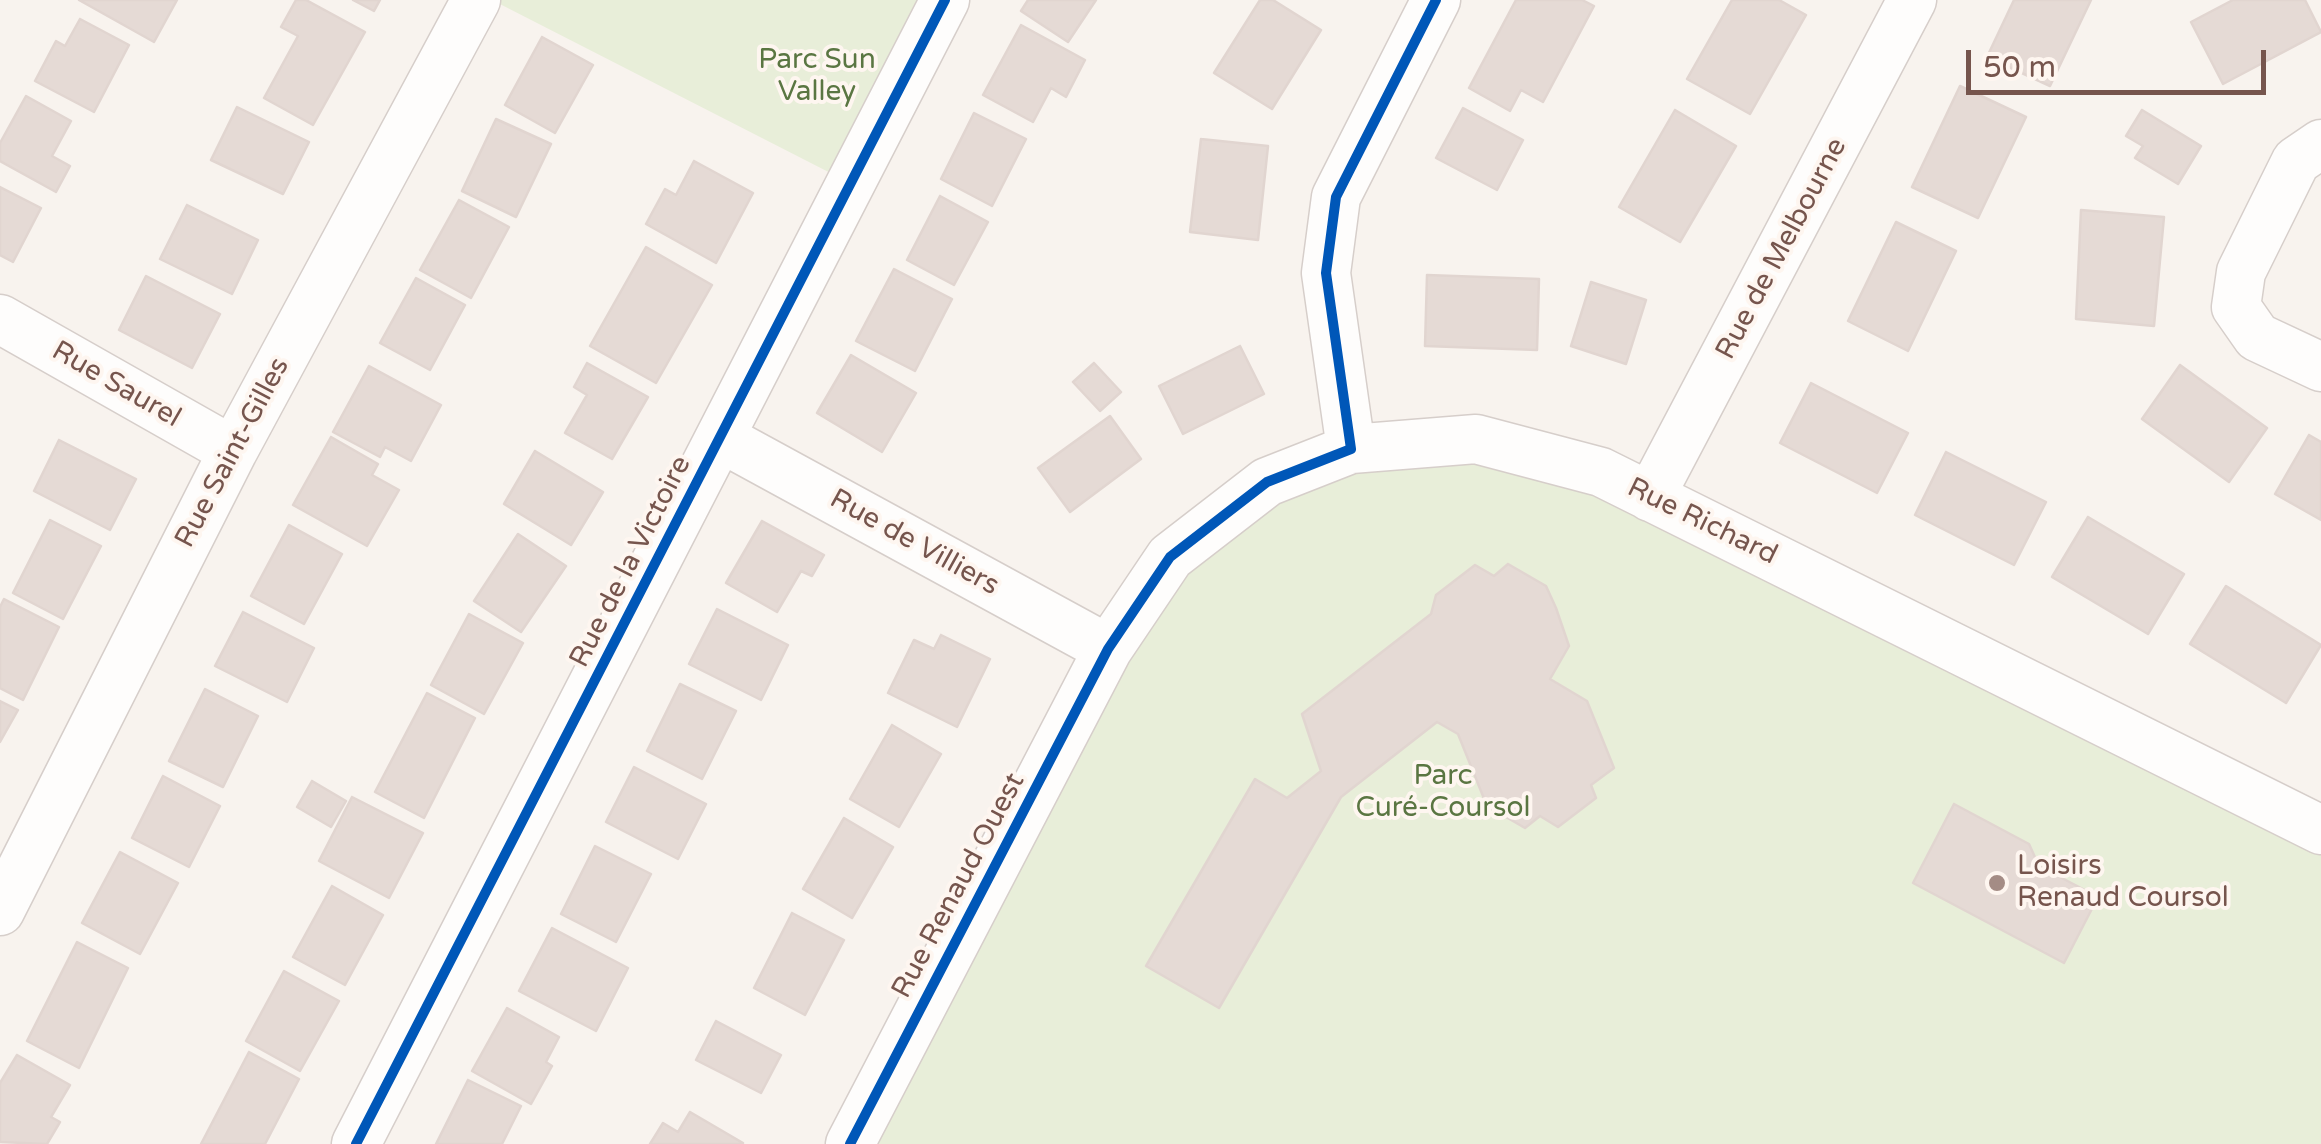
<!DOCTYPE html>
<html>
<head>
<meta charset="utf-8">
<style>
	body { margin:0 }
	#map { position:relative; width:2321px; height:1144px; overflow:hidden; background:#f8f3ee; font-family:"Varela Round",sans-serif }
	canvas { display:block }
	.scale { position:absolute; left:1966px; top:50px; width:300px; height:45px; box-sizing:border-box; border:5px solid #76554d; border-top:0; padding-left:12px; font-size:30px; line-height:35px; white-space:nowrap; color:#76554d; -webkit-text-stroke:8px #fef6f0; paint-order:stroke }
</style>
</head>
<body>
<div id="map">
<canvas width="2321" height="1144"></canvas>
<div class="scale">50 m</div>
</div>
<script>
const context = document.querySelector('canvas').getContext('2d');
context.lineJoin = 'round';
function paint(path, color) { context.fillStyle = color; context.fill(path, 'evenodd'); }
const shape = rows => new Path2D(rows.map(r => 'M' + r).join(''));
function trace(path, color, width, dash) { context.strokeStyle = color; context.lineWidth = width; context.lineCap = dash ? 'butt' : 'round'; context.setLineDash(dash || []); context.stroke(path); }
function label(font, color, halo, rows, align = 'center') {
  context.font = font + ' "Varela Round",sans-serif'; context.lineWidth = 8; context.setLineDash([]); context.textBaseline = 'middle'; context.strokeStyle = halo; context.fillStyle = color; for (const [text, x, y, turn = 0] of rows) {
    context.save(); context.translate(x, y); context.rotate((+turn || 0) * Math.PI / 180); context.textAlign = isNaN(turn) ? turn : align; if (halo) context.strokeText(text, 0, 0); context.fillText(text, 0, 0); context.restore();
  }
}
paint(shape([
	[492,0,945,0,850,183],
	[1476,439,2321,830,2321,1144,850,1144,1108,649,1267,482]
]), '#e8eed9');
const building = shape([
	[79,0,177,0,154,42,79,0],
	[296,0,306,0,365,32,313,125,264,98,298,36,281,27,296,0],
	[353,0,380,0,374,11,353,0],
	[1028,0,1096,0,1068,42,1021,11,1028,0],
	[1260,0,1273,0,1321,30,1272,109,1214,73,1260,0],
	[1516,0,1582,0,1594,6,1543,102,1521,90,1510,111,1469,88,1516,0],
	[1732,0,1779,0,1806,15,1750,114,1687,79,1732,0],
	[2014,0,2091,0,2050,86,1987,57,2014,0],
	[2233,0,2305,0,2321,32,2223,84,2191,22,2233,0],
	[80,19,129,45,94,112,35,81,56,41,65,46,80,19],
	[1021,25,1085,60,1066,97,1051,88,1033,122,983,95,1021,25],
	[542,37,593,65,555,133,505,105,542,37],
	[1960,86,2026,117,1978,218,1912,187,1960,86],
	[26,96,71,121,52,156,70,166,56,192,0,161,0,143,26,96],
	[237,107,309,142,283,194,211,160,237,107],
	[1463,108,1523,140,1497,190,1436,158,1463,108],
	[1675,110,1736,146,1680,242,1619,207,1675,110],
	[2142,110,2201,146,2178,184,2135,158,2143,146,2126,136,2142,110],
	[974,113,1026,139,992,206,941,179,974,113],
	[496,119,551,144,516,217,462,191,496,119],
	[1201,139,1268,146,1258,240,1190,232,1201,139],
	[694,161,753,193,716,263,646,224,665,189,676,195,694,161],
	[0,187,41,208,13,262,0,255,0,187],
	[940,196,988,222,954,285,907,260,940,196],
	[459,200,509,227,471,298,420,270,459,200],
	[187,205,258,240,232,294,160,259,187,205],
	[2081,210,2164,217,2154,326,2076,319,2081,210],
	[1896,222,1956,251,1908,351,1848,321,1896,222],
	[646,247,712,285,656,383,590,346,646,247],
	[894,269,952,299,915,371,856,341,894,269],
	[1427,275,1539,279,1537,350,1425,346,1427,275],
	[146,276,220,314,192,368,119,330,146,276],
	[416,278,465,305,430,370,380,343,416,278],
	[1591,282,1646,300,1626,364,1571,346,1591,282],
	[1240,346,1264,394,1183,434,1159,386,1240,346],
	[851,355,916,393,882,452,817,413,851,355],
	[587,363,648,397,612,459,565,433,587,395,574,387,587,363],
	[1094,363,1121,392,1100,411,1073,382,1094,363],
	[2180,365,2267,428,2229,482,2142,419,2180,365],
	[369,366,441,405,411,461,385,447,380,457,333,432,369,366],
	[1811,383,1908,433,1877,493,1780,443,1811,383],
	[1110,416,1141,459,1070,512,1038,468,1110,416],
	[2309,435,2321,442,2321,520,2275,494,2309,435],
	[331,437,378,464,372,475,399,490,367,546,293,505,331,437],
	[59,440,136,479,110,530,34,491,59,440],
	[535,451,603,492,571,545,504,504,535,451],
	[1946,452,2046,502,2014,565,1915,515,1946,452],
	[2088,517,2184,574,2148,634,2052,577,2088,517],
	[50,520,101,546,63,619,13,593,50,520],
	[762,521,824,555,812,576,801,571,777,612,726,583,762,521],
	[289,525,342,554,304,624,251,596,289,525],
	[518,534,566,566,521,632,474,601,518,534],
	[1508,564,1546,586,1556,608,1569,646,1550,679,1587,701,1614,768,1591,785,1596,798,1558,827,1540,816,1525,828,1487,806,1458,734,1437,722,1341,797,1219,1008,1146,966,1255,779,1287,798,1321,771,1302,714,1431,614,1436,595,1475,565,1494,576,1508,564],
	[2226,586,2321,645,2286,703,2190,644,2226,586],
	[4,599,59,627,23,700,0,688,0,607,4,599],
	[717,609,788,645,761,700,689,664,717,609],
	[243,612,314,648,287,702,215,666,243,612],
	[469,614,523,643,484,714,431,685,469,614],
	[941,635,990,659,957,727,888,693,914,640,934,649,941,635],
	[680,684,736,711,702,779,647,751,680,684],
	[205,689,258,716,223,787,169,761,205,689],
	[427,693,475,718,424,818,375,792,427,693],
	[0,701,18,710,0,742,0,701],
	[892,725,941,754,899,827,850,799,892,725],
	[634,767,706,804,678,859,606,822,634,767],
	[163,776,220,806,189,867,132,838,163,776],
	[312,781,346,801,331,827,297,807,312,781],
	[352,797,423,833,389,898,319,861,352,797],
	[1954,804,2029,844,2039,866,2098,897,2064,963,1913,883,1954,804],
	[844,818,893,847,852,918,803,889,844,818],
	[595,846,651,874,616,942,561,914,595,846],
	[120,852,178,883,140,954,82,923,120,852],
	[332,886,383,915,345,985,293,957,332,886],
	[792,913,844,940,805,1015,754,988,792,913],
	[552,928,628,968,596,1031,519,991,552,928],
	[77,942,128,968,79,1068,27,1041,77,942],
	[284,971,339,1001,300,1071,246,1041,284,971],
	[507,1008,559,1037,546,1062,552,1066,531,1104,472,1071,507,1008],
	[716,1021,781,1055,761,1093,696,1060,716,1021],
	[249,1052,299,1079,265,1144,201,1144,249,1052],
	[17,1055,70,1085,51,1117,60,1122,47,1144,0,1142,0,1083,17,1055],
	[468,1080,521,1106,502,1144,436,1144,468,1080],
	[690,1112,743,1143,742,1144,650,1144,663,1123,678,1132,690,1112]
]);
paint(building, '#e5dad5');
trace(building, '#e1d5d0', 2.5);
const minor = shape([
	[2321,144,2296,161,2241,272,2236,307,2257,337,2321,367],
	[0,319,233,451],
	[721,438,1108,649],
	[1351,449,1326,273,1336,197,1436,0],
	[1650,497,1912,0],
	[0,911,233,451,476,0],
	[356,1144,945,0],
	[850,1144,1108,649,1170,557,1267,482,1351,449,1476,439,1601,472,2321,830]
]);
trace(minor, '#d6ceca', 51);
trace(minor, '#fefdfc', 48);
trace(shape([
	[356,1144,945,0],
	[850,1144,1108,649,1170,557,1267,482,1351,449,1326,273,1336,197,1436,0]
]), '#0057b8', 10);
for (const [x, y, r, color] of [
	[1997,883,10,"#a48c85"]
]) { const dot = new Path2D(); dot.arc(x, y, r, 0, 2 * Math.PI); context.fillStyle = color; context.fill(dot); trace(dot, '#fef6f0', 4); }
label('28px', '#5a7642', '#fef6f0', [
	["Parc Sun",817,61],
	["Valley",817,93],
	["Parc",1443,777],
	["Curé-Coursol",1443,809]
]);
label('28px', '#76554d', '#fef6f0', [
	["Rue de Melbourne",1782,249,-62],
	["Rue Saurel",116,385,30],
	["Rue Saint-Gilles",233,453,-62],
	["Rue Richard",1702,522,26],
	["Rue de Villiers",914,543,29],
	["Rue de la Victoire",631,562,-63],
	["Rue Renaud Ouest",959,886,-62]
]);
label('28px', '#76554d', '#fef6f0', [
	["Loisirs",2017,867],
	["Renaud Coursol",2017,899]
], 'left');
</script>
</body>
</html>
